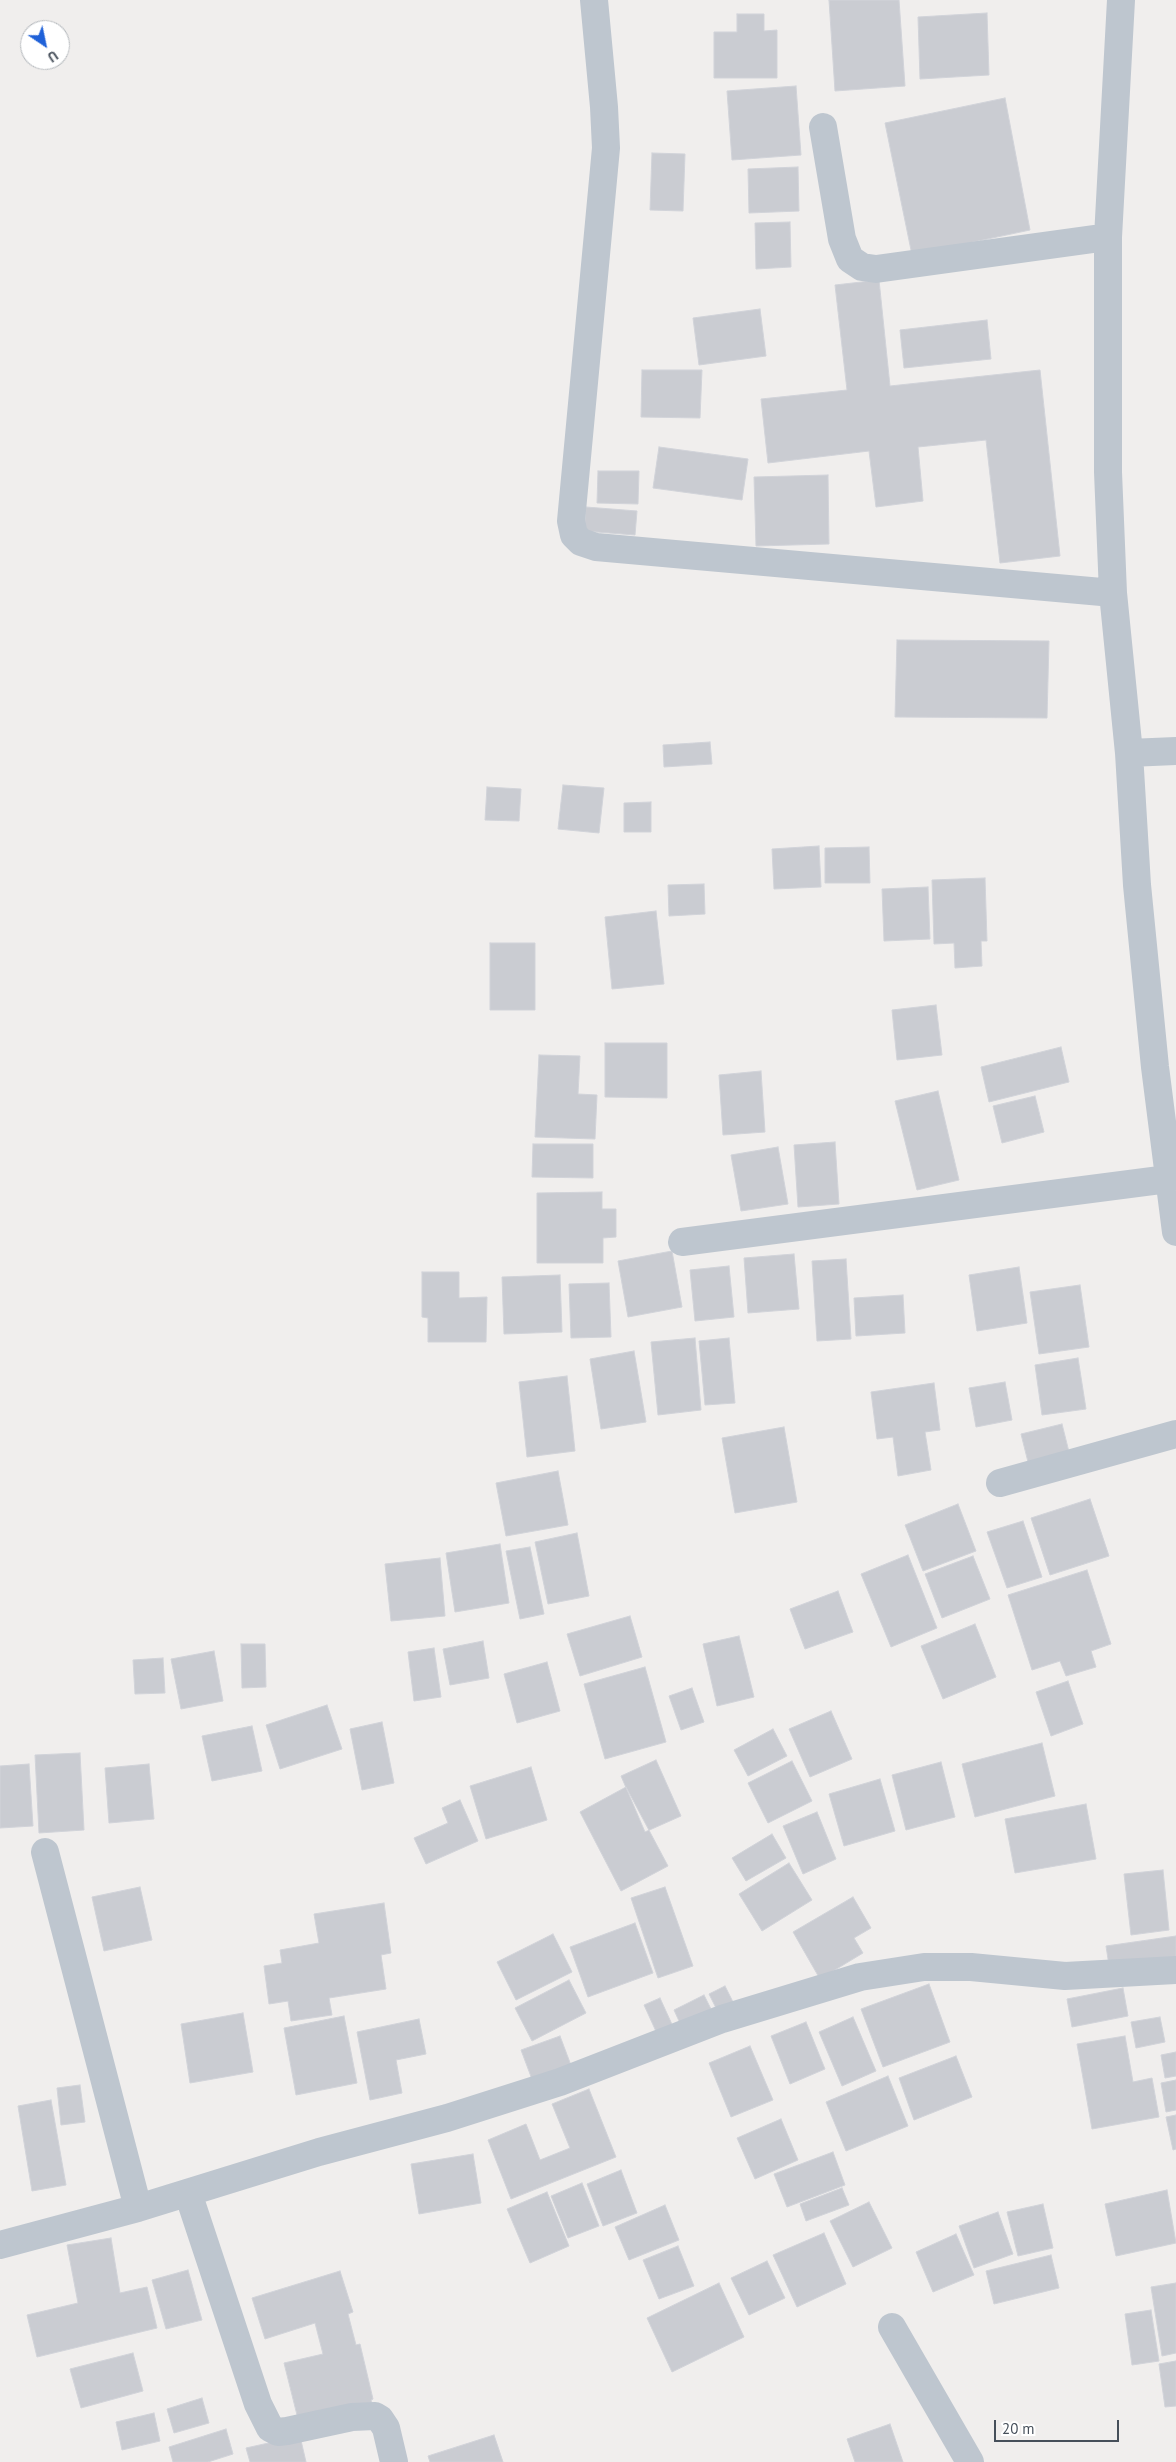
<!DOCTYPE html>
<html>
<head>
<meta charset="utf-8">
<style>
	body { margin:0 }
	#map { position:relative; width:1176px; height:2462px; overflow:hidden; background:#f0eeed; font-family:"PT Sans",sans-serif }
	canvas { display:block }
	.north { position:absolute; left:20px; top:20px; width:50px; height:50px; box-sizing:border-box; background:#fff; border:1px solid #b5b9bd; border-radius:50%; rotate:146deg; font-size:14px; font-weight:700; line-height:20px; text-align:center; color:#464f5a }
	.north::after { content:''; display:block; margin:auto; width:18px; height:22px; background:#1f61d8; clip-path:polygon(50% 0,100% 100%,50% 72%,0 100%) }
	.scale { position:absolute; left:994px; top:2420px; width:125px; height:22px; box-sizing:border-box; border:2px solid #464f5a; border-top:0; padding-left:6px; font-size:15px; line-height:18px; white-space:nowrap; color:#464f5a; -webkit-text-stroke:4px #fff; paint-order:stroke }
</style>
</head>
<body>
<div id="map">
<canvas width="1176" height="2462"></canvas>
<div class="north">U</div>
<div class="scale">20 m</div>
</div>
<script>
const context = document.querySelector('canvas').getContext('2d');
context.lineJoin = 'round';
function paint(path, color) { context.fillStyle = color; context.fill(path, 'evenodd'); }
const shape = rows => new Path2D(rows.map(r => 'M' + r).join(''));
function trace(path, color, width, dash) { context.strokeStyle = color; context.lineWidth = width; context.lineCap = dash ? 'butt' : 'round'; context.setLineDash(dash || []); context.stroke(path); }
const building = shape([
	[829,0,899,0,905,86,835,91,829,0],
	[987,13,989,75,920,79,918,17,987,13],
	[737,14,764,14,764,31,777,30,777,78,714,78,714,32,737,32,737,14],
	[796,86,801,155,732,160,727,91,796,86],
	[1005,98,1030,230,912,255,885,123,1005,98],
	[652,153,685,154,683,211,650,210,652,153],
	[798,167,799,211,749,213,748,169,798,167],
	[790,222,791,267,756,269,755,223,790,222],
	[879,280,890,386,1040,370,1060,556,1000,563,986,440,918,447,923,501,876,507,869,451,768,463,761,399,847,390,835,285,879,280],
	[760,309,766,356,699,365,693,318,760,309],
	[987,320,991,359,904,368,900,330,987,320],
	[642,370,702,370,700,418,641,417,642,370],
	[659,447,748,459,742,500,653,488,659,447],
	[598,471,639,471,638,504,597,503,598,471],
	[828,475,829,544,756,546,754,477,828,475],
	[586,507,637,511,635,535,584,531,586,507],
	[897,640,1049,641,1047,718,895,717,897,640],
	[710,742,712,764,664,767,663,745,710,742],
	[563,785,604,788,599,833,558,829,563,785],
	[487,787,521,789,519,821,485,820,487,787],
	[651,802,651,832,624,832,624,803,651,802],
	[819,846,821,887,774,889,772,849,819,846],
	[869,847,870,883,825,883,825,848,869,847],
	[985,878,987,941,981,941,982,966,955,968,954,943,934,944,932,880,985,878],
	[704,884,705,914,669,916,668,885,704,884],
	[928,887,930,939,884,941,882,889,928,887],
	[656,911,664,984,612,989,605,917,656,911],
	[490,943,535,943,535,1010,490,1010,490,943],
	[936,1005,942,1055,897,1060,892,1010,936,1005],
	[605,1043,667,1043,667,1098,605,1097,605,1043],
	[1061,1047,1069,1082,989,1102,981,1067,1061,1047],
	[539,1055,580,1056,578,1094,597,1095,595,1139,535,1137,539,1055],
	[761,1071,765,1132,723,1135,719,1075,761,1071],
	[938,1091,959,1180,917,1190,895,1101,938,1091],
	[1035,1096,1044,1132,1002,1143,993,1106,1035,1096],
	[835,1142,839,1204,798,1207,794,1145,835,1142],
	[533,1144,593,1144,593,1178,532,1177,533,1144],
	[778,1147,788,1204,741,1211,731,1155,778,1147],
	[602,1192,602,1209,616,1209,616,1237,603,1238,603,1263,537,1263,537,1193,602,1192],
	[672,1251,682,1307,628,1317,618,1261,672,1251],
	[794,1254,799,1309,748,1313,744,1258,794,1254],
	[846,1259,851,1339,817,1341,812,1261,846,1259],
	[729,1266,734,1317,695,1321,690,1270,729,1266],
	[1019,1267,1027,1323,977,1331,969,1275,1019,1267],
	[422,1272,459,1272,459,1298,487,1297,486,1342,428,1342,428,1318,422,1317,422,1272],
	[560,1275,562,1332,504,1334,502,1277,560,1275],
	[609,1283,611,1337,571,1338,569,1284,609,1283],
	[1080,1285,1089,1347,1039,1354,1030,1292,1080,1285],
	[903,1295,905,1333,856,1336,854,1298,903,1295],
	[695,1338,701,1410,658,1415,651,1342,695,1338],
	[729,1338,735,1403,705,1405,699,1341,729,1338],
	[634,1351,646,1422,601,1429,590,1359,634,1351],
	[1078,1358,1086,1409,1042,1415,1035,1365,1078,1358],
	[567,1376,575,1451,527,1457,519,1382,567,1376],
	[1005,1382,1012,1420,976,1427,969,1388,1005,1382],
	[934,1383,940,1430,925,1432,931,1470,898,1476,893,1437,877,1439,871,1392,934,1383],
	[1062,1424,1071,1460,1030,1470,1021,1434,1062,1424],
	[784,1427,797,1502,735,1513,722,1438,784,1427],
	[558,1471,568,1525,506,1536,496,1483,558,1471],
	[1090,1499,1109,1556,1050,1575,1031,1518,1090,1499],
	[958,1504,976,1551,923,1571,905,1525,958,1504],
	[1023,1521,1042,1577,1007,1588,987,1532,1023,1521],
	[577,1533,589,1596,548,1604,535,1542,577,1533],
	[500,1544,509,1603,455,1612,446,1553,500,1544],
	[530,1547,544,1614,520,1619,506,1551,530,1547],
	[908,1555,937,1628,891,1647,861,1574,908,1555],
	[973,1556,990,1599,942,1618,925,1574,973,1556],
	[440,1558,445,1616,391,1621,385,1564,440,1558],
	[1087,1570,1111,1644,1091,1651,1096,1667,1066,1676,1060,1661,1032,1670,1008,1595,1087,1570],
	[838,1591,853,1632,805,1649,790,1609,838,1591],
	[630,1616,642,1657,580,1676,567,1634,630,1616],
	[975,1624,996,1677,943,1699,921,1646,975,1624],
	[739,1636,754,1697,717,1706,703,1644,739,1636],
	[483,1641,489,1678,450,1685,443,1649,483,1641],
	[241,1644,265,1644,266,1687,242,1688,241,1644],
	[434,1648,441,1697,414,1701,408,1652,434,1648],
	[214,1651,223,1701,181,1709,171,1659,214,1651],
	[163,1658,165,1693,135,1694,133,1660,163,1658],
	[547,1662,560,1711,517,1723,504,1674,547,1662],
	[645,1667,666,1742,605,1759,584,1684,645,1667],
	[1068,1681,1083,1724,1051,1736,1036,1692,1068,1681],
	[692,1688,704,1722,681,1730,669,1696,692,1688],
	[327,1705,342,1749,280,1769,266,1725,327,1705],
	[831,1711,852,1759,810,1777,789,1729,831,1711],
	[382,1722,394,1783,362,1790,350,1729,382,1722],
	[252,1726,262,1771,212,1781,202,1736,252,1726],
	[773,1729,787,1756,748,1776,734,1750,773,1729],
	[1042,1743,1055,1796,975,1817,962,1764,1042,1743],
	[80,1753,84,1830,39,1833,35,1755,80,1753],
	[656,1760,681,1816,645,1832,621,1776,656,1760],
	[792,1761,812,1801,768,1823,748,1783,792,1761],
	[941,1762,955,1817,906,1830,892,1775,941,1762],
	[29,1764,33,1826,0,1828,0,1766,29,1764],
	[149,1764,154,1819,109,1823,105,1768,149,1764],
	[531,1767,547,1820,486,1839,470,1786,531,1767],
	[880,1779,895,1831,844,1846,829,1794,880,1779],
	[626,1787,668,1866,621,1891,580,1812,626,1787],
	[460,1800,478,1841,426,1864,414,1838,448,1823,442,1808,460,1800],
	[1086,1804,1096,1859,1015,1873,1005,1819,1086,1804],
	[817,1812,836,1859,803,1874,783,1826,817,1812],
	[772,1834,786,1858,746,1881,732,1858,772,1834],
	[789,1863,812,1900,762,1931,739,1894,789,1863],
	[1163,1870,1169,1930,1131,1935,1124,1874,1163,1870],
	[140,1887,152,1940,104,1951,92,1897,140,1887],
	[665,1887,693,1966,658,1978,631,1898,665,1887],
	[853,1897,871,1928,854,1938,863,1953,820,1979,793,1932,853,1897],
	[384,1903,391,1953,381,1955,386,1989,329,1998,332,2015,291,2021,288,2001,269,2004,264,1966,282,1963,280,1950,319,1943,314,1914,384,1903],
	[635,1923,653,1973,588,1997,570,1947,635,1923],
	[553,1934,572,1972,516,2000,497,1962,553,1934],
	[1176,1936,1176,1962,1110,1972,1106,1946,1176,1936],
	[569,1980,586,2013,532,2041,515,2008,569,1980],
	[929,1984,950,2042,883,2067,861,2009,929,1984],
	[725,1986,736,2008,720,2016,709,1994,725,1986],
	[1123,1988,1128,2016,1072,2027,1067,1999,1123,1988],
	[704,1995,715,2017,684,2032,674,2010,704,1995],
	[660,1998,675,2031,659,2038,644,2005,660,1998],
	[243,2013,253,2072,190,2083,181,2024,243,2013],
	[344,2016,357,2083,296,2095,284,2028,344,2016],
	[853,2017,876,2071,842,2086,819,2032,853,2017],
	[1160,2017,1165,2042,1136,2048,1131,2022,1160,2017],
	[419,2019,426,2054,396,2060,402,2093,370,2100,357,2032,419,2019],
	[806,2022,825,2069,790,2084,771,2036,806,2022],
	[560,2036,572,2068,533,2082,521,2050,560,2036],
	[1125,2036,1133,2082,1152,2078,1159,2117,1092,2129,1077,2044,1125,2036],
	[750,2046,773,2100,731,2117,709,2063,750,2046],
	[1176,2052,1176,2076,1165,2078,1161,2055,1176,2052],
	[956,2056,972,2097,914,2120,899,2078,956,2056],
	[888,2076,908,2126,846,2151,826,2102,888,2076],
	[1176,2080,1176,2110,1166,2112,1161,2083,1176,2080],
	[80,2085,85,2122,61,2125,57,2088,80,2085],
	[589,2089,616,2157,511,2199,488,2140,526,2124,540,2160,570,2148,552,2104,589,2089],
	[51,2100,66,2185,32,2191,18,2106,51,2100],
	[1176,2115,1176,2149,1173,2150,1166,2117,1176,2115],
	[781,2119,798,2160,755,2179,737,2138,781,2119],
	[833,2152,845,2185,787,2207,774,2174,833,2152],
	[473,2154,481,2203,419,2214,411,2164,473,2154],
	[621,2170,637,2213,603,2226,587,2184,621,2170],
	[582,2183,599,2226,568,2238,551,2196,582,2183],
	[842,2188,849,2205,806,2221,800,2204,842,2188],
	[1167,2190,1176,2243,1116,2256,1105,2204,1167,2190],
	[547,2192,569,2246,530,2263,507,2209,547,2192],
	[869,2202,892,2248,853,2267,830,2221,869,2202],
	[1043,2204,1053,2248,1018,2256,1007,2212,1043,2204],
	[665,2205,679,2240,629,2260,615,2227,665,2205],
	[998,2212,1013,2254,974,2268,959,2226,998,2212],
	[824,2233,846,2284,797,2307,773,2255,824,2233],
	[956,2234,974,2275,933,2292,916,2252,956,2234],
	[111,2238,120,2293,147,2287,157,2328,37,2357,27,2315,78,2303,67,2245,111,2238],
	[678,2246,694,2286,659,2299,643,2260,678,2246],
	[1051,2255,1059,2288,994,2304,986,2271,1051,2255],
	[767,2261,785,2298,749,2315,731,2278,767,2261],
	[188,2270,202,2320,166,2329,152,2280,188,2270],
	[340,2271,353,2312,348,2314,356,2345,360,2344,373,2399,371,2400,373,2407,298,2419,284,2363,323,2354,315,2323,265,2339,252,2298,340,2271],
	[719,2283,744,2337,672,2372,647,2318,719,2283],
	[1176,2283,1176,2353,1162,2356,1151,2287,1176,2283],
	[1151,2310,1159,2361,1132,2365,1125,2314,1151,2310],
	[133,2353,143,2391,81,2408,70,2369,133,2353],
	[1176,2361,1176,2406,1165,2407,1159,2364,1176,2361],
	[202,2398,209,2423,174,2433,167,2409,202,2398],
	[154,2413,160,2441,122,2450,116,2422,154,2413],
	[890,2424,903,2462,855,2462,847,2439,890,2424],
	[226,2429,233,2454,208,2462,173,2462,169,2447,226,2429],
	[494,2435,503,2462,430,2462,428,2456,494,2435],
	[300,2436,306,2462,250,2462,246,2448,300,2436]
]);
paint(building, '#caccd2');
trace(building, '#d1d3d9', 1);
trace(shape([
	[594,0,604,107,606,148,571,521,574,535,581,542,596,547,1113,593],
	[1121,0,1108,237,1108,472,1113,593,1129,753,1137,885,1155,1067,1176,1232],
	[823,127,842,239,850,259,862,267,876,269,1108,237],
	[1129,753,1176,751],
	[682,1242,1168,1179],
	[1000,1483,1176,1434],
	[45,1852,138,2208,319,2152,447,2118,560,2082,722,2019,860,1977,924,1967,971,1967,1065,1976,1176,1970],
	[188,2193,258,2404,270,2428,278,2432,287,2431,352,2417,375,2416,380,2419,386,2428,394,2462],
	[0,2245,138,2208],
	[892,2327,970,2462]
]), '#bec6cf', 28);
</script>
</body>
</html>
